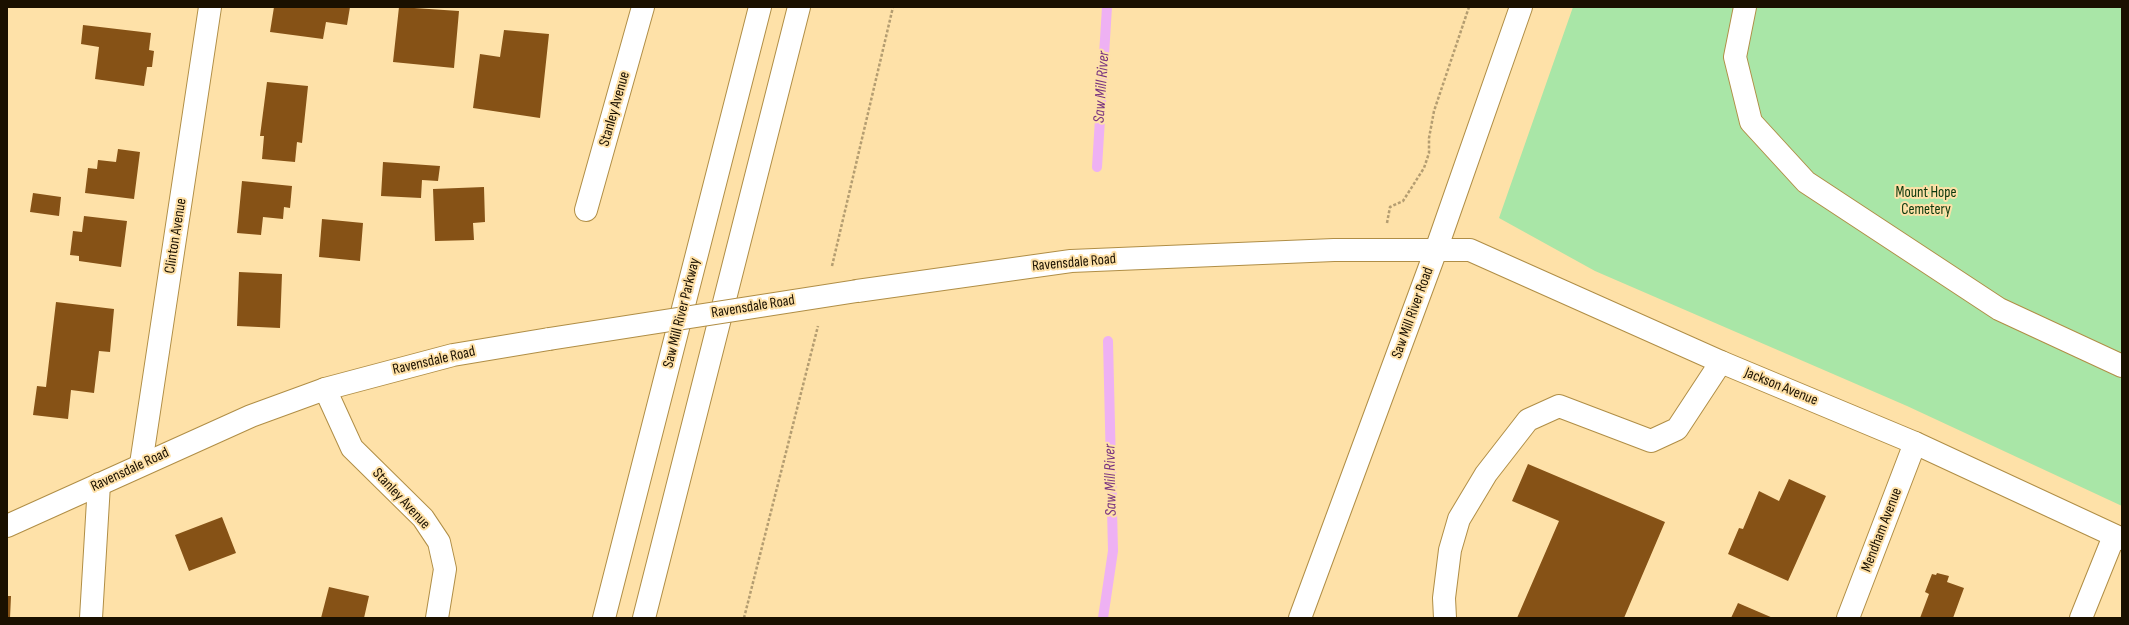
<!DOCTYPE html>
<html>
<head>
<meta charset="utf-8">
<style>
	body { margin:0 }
	#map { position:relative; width:2129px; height:625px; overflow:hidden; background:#fee1a8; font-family:"Sofia Sans Condensed",sans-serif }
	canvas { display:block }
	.frame { position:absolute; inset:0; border:8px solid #1a1000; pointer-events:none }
</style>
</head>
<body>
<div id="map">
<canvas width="2129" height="625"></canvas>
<div class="frame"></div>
</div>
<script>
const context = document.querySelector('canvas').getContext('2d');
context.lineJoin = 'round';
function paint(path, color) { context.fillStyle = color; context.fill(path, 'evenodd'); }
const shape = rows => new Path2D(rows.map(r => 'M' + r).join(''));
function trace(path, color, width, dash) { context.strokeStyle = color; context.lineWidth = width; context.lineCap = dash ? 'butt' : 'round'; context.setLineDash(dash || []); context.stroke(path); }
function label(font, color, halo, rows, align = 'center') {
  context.font = font + ' "Sofia Sans Condensed",sans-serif'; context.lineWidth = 4; context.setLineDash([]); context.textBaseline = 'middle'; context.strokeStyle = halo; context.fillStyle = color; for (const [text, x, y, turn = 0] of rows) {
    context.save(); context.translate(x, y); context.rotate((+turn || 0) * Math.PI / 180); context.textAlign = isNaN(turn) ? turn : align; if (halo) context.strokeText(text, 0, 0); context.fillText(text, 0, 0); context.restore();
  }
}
paint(shape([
	[1573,7,2122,7,2122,506,1907,406,1595,271,1499,218]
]), '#a9e6a7');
trace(shape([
	[1097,167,1107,7],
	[1103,618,1113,551,1108,341]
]), '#eeb1f3', 10);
paint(shape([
	[274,7,350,7,347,25,326,22,323,39,270,32],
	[399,7,459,11,454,68,393,62],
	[83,25,151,33,149,50,154,51,152,67,147,67,144,86,95,79,99,47,81,44],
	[504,30,549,34,540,118,473,108,480,54,500,57],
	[267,82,308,86,302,143,297,142,295,162,262,159,264,136,260,136],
	[118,149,140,152,134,199,85,193,88,168,97,169,98,160,116,162],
	[383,162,440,166,438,181,422,180,421,198,381,196],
	[242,181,292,186,290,208,284,207,283,219,263,217,261,235,237,233],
	[484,187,485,222,473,223,474,240,435,241,433,189],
	[33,193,61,197,59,216,30,212],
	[84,216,127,221,121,267,79,261,79,256,70,255,73,231,82,232],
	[322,219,363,223,360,261,319,257],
	[239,272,282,274,280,328,237,326],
	[56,302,114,309,110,352,99,351,94,393,71,390,68,419,33,415,37,386,46,387],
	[1528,464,1665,522,1624,618,1517,618,1559,521,1512,501],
	[1789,479,1826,496,1788,581,1728,554,1739,528,1743,529,1759,491,1779,501],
	[222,517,236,553,189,571,175,535],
	[1937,573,1949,576,1947,582,1964,588,1953,618,1920,618,1929,594,1925,592,1932,574,1936,575],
	[329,587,369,596,364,618,321,618],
	[7,596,11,596,10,618,7,618],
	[1738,603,1773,618,1731,618]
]), '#865216');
const minor = shape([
	[1745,7,1735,57,1751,122,1806,182,1999,309,2122,366],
	[586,210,643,7],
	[325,389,352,448,423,518,439,542,445,569,437,618],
	[141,464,210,7],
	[91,618,99,484],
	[1445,618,1444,598,1450,550,1459,519,1486,474,1528,420,1559,406,1651,441,1677,429,1721,362],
	[1848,618,1915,443],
	[2081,618,2114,536]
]);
const major = shape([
	[857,291,1071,261,1334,250,1470,250,1721,362,1915,443,2122,539],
	[7,526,251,416,325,389,453,355,549,339],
	[1300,618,1436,250,1521,7]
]);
const highway = shape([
	[604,618,760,7],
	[644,618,799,7]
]);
trace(minor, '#b08e46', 24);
trace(major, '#b08e46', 24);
trace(highway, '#b08e46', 24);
trace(shape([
	[1387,223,1390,207,1403,201,1424,168,1429,153,1429,138,1434,111,1469,7],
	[832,266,893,7],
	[744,618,818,326]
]), '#b49d71', 2.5, [3, 2]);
trace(minor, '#fff', 22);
trace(major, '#fff', 22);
trace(highway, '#fff', 22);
const majorBridge = shape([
	[549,339,857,291]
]);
trace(majorBridge, '#b08e46', 24, []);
trace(majorBridge, '#fff', 22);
label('15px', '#1a1000', '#fee1a8', [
	["Stanley Avenue",615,109,-74],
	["Clinton Avenue",176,236,-81],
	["Ravensdale Road",1074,263,-5],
	["Ravensdale Road",753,307,-9],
	["Saw Mill River Parkway",682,313,-76],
	["Saw Mill River Road",1413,313,-70],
	["Ravensdale Road",434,361,-13],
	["Jackson Avenue",1781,387,22],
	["Ravensdale Road",130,470,-25],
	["Stanley Avenue",401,499,47],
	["Mendham Avenue",1882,530,-69]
]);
label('15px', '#08360b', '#fee1a8', [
	["Mount Hope",1926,193],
	["Cemetery",1926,210]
]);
label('italic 16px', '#793380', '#fee1a8', [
	["Saw Mill River",1102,87,-86],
	["Saw Mill River",1111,480,-91]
]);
</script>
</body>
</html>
